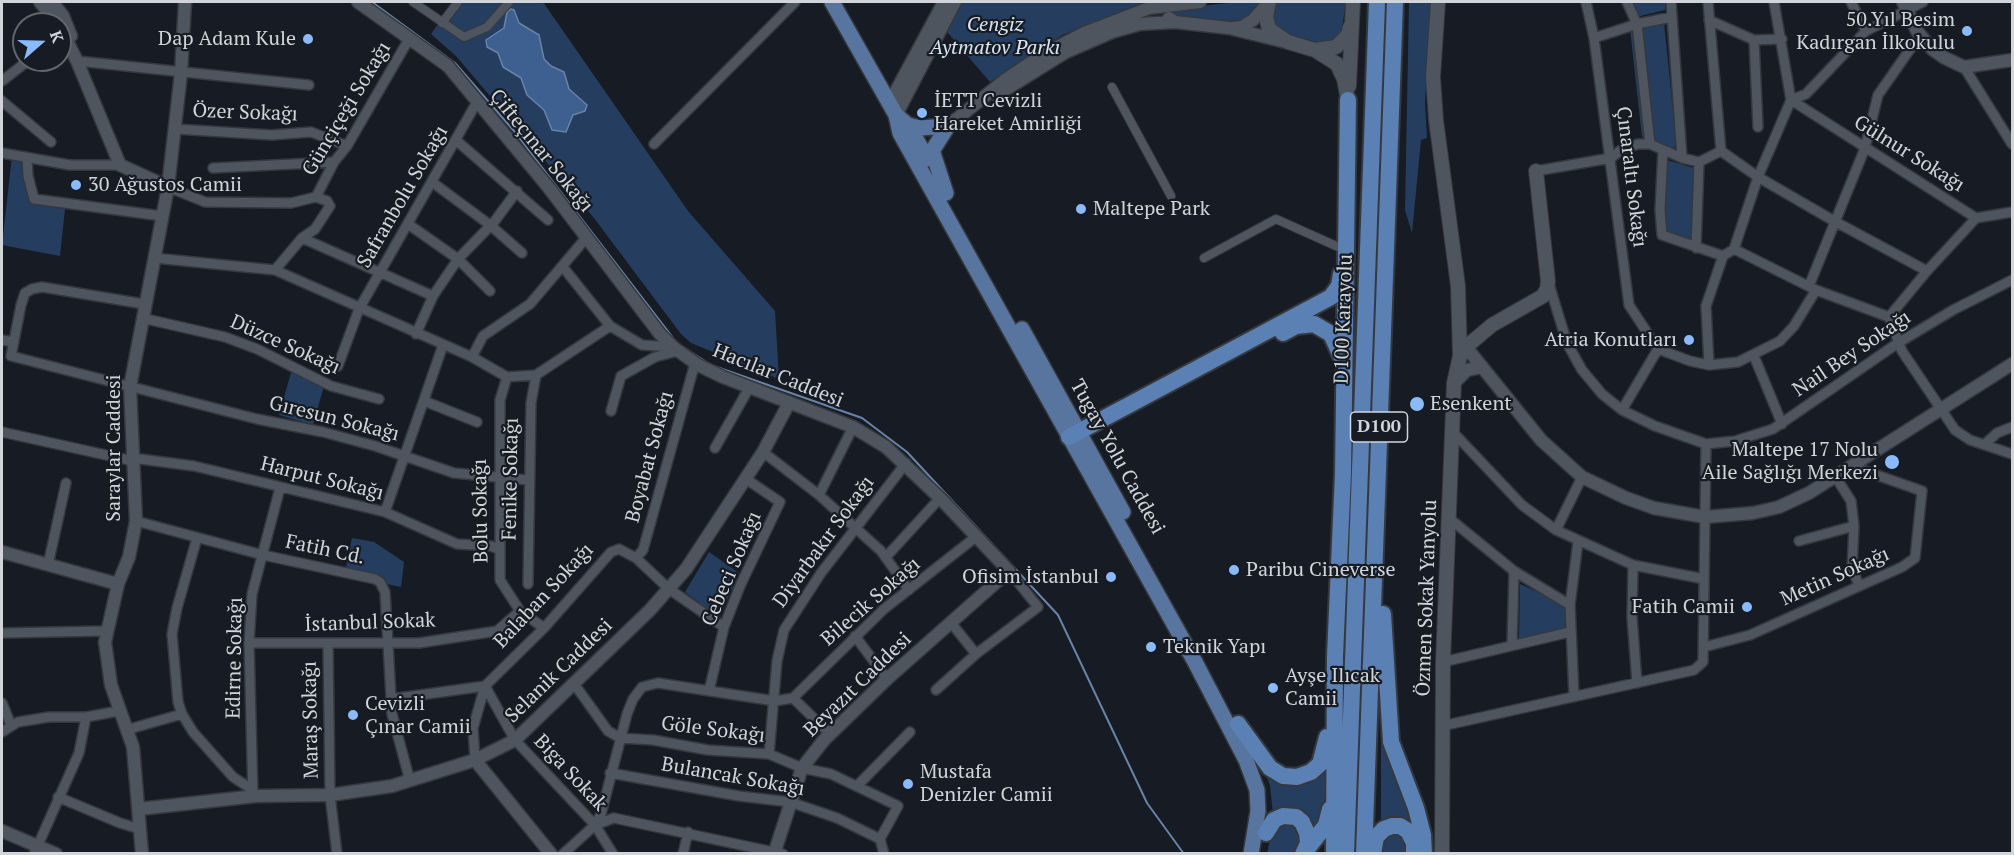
<!DOCTYPE html>
<html>
<head>
<meta charset="utf-8">
<style>
	body { margin:0 }
	#map { position:relative; width:2014px; height:855px; overflow:hidden; background:#171c24; font-family:"PT Serif",serif }
	canvas { display:block }
	.frame { position:absolute; inset:0; border:3px solid #d1d5da; pointer-events:none }
	.north { position:absolute; left:12px; top:12px; width:60px; height:60px; box-sizing:border-box; background:#171c24; border:2px solid #61666d; border-radius:50%; rotate:70deg; font-size:16px; font-weight:700; line-height:24px; text-align:center; color:#d1d5da }
	.north::after { content:''; display:block; margin:auto; width:21px; height:27px; background:#8abafc; clip-path:polygon(50% 0,100% 100%,50% 72%,0 100%) }
</style>
</head>
<body>
<div id="map">
<canvas width="2014" height="855"></canvas>
<div class="frame"></div>
<div class="north">K</div>
</div>
<script>
const context = document.querySelector('canvas').getContext('2d');
context.lineJoin = 'round';
function paint(path, color) { context.fillStyle = color; context.fill(path, 'evenodd'); }
const shape = rows => new Path2D(rows.map(r => 'M' + r).join(''));
function trace(path, color, width, dash) { context.strokeStyle = color; context.lineWidth = width; context.lineCap = dash ? 'butt' : 'round'; context.setLineDash(dash || []); context.stroke(path); }
function label(font, color, halo, rows, align = 'center') {
  context.font = font + ' "PT Serif",serif'; context.lineWidth = 4.5; context.setLineDash([]); context.textBaseline = 'middle'; context.strokeStyle = halo; context.fillStyle = color; for (const [text, x, y, turn = 0] of rows) {
    context.save(); context.translate(x, y); context.rotate((+turn || 0) * Math.PI / 180); context.textAlign = isNaN(turn) ? turn : align; if (halo) context.strokeText(text, 0, 0); context.fillText(text, 0, 0); context.restore();
  }
}
paint(shape([
	[453,2,543,2,688,211,775,311,779,379,691,343,681,334,594,218,456,56,431,34],
	[955,2,1145,2,1062,35,990,82,942,26],
	[1237,2,1264,2,1248,20,1233,24,1175,18,1158,11],
	[1275,2,1346,2,1341,35,1324,44,1283,33,1277,29,1271,18],
	[1409,2,1431,2,1425,102,1427,138,1421,140,1412,233,1405,210],
	[1631,2,1665,2,1665,10,1636,17],
	[1664,23,1676,140,1674,149,1642,137,1630,29],
	[12,156,24,159,24,182,32,203,65,209,60,256,2,245],
	[1667,160,1697,169,1693,242,1664,232],
	[292,369,324,386,313,425,279,415],
	[352,538,374,542,404,562,401,587,386,584,379,576,346,568],
	[709,552,739,573,719,618,685,592],
	[1520,584,1566,605,1568,627,1519,639],
	[1381,695,1410,813,1415,830,1389,819,1381,821],
	[1330,767,1327,806,1321,825,1311,830,1273,814,1270,785,1264,770],
	[1286,820,1303,831,1298,853,1267,854,1272,828],
	[1400,832,1407,842,1408,853,1379,854,1386,834]
]), '#253e5f');
const water = shape([
	[511,9,514,10,519,23,539,35,544,59,551,66,564,72,569,89,587,105,585,111,573,115,566,132,552,130,544,110,527,95,521,78,503,67,498,53,487,47,486,40,504,28,507,12,511,9]
]);
paint(water, '#3d6091');
trace(water, '#6983a7', 1.5);
trace(shape([
	[372,2,455,63,514,131,677,343,711,365,862,418,907,452,1058,615,1147,803,1184,854]
]), '#6983a7', 2);
const pedestrian = shape([
	[413,2,464,37,487,27,509,2],
	[442,23,458,2],
	[1112,87,1171,196],
	[1204,258,1276,219,1345,250]
]);
const minor = shape([
	[1586,2,1594,38,1629,305,1658,349,1622,410],
	[1627,2,1637,24,1650,144],
	[1671,2,1682,158,1699,162,1721,151,1758,177,1834,221,1927,271,1889,317,1816,290,1734,249],
	[1708,2,1721,151],
	[1851,2,1866,31,1923,2],
	[1709,20,1754,40,1782,39],
	[1594,38,1637,24,1672,17],
	[1754,40,1758,127],
	[77,61,309,85],
	[1964,67,2012,144],
	[2,81,29,60],
	[1791,100,1976,218,2012,212],
	[1791,100,1806,94,1866,31],
	[2,101,51,142],
	[175,129,272,135,311,132,347,146],
	[457,141,548,220],
	[654,144,795,2],
	[1663,150,1660,210,1662,235,1723,256],
	[2,153,70,165,120,165],
	[27,159,28,176,34,199,162,216],
	[213,168,334,162],
	[1536,171,1611,158,1621,150,1638,144,1650,144,1682,158],
	[432,182,490,225,522,253],
	[168,187,205,202,291,203,316,197,327,201,330,206,315,229,302,238,275,270],
	[316,197,334,162,347,146,409,39],
	[408,224,458,259,490,291],
	[302,238,433,296],
	[1696,248,1699,162],
	[1723,256,1734,249,1758,177,1791,100,1774,2],
	[154,258,275,270,472,357,507,377,536,375,610,326,642,345,673,347],
	[563,267,610,326],
	[1927,271,1976,218],
	[1809,286,1865,148,1878,95,1920,35],
	[144,304,42,287,32,289,25,293,21,305,11,356,257,419,323,432,375,446,454,473,528,480],
	[1889,317,1902,351,1955,430,1970,440,2012,454],
	[142,318,225,337,257,349,331,386,379,399],
	[416,334,433,296,458,259,494,222,517,191],
	[2,340,14,342],
	[1658,349,1690,361,1709,365,1738,362,1780,341,1794,326,1816,290],
	[1754,356,1782,424],
	[472,357,483,336,530,304,586,238],
	[1709,365,1706,306,1723,256],
	[338,366,359,309,477,102],
	[507,377,500,400,500,580,520,611,544,628],
	[424,401,477,422],
	[611,411,621,376,655,357,678,351],
	[1452,431,1522,505,1556,530,1633,565,1704,579],
	[2,432,133,461,140,459,194,466,385,512,457,544,491,546,498,549],
	[1706,444,1735,441,1773,429,1898,343,1953,310,2012,280],
	[1985,444,1997,433,2012,427],
	[715,448,749,388],
	[763,452,819,495,881,551,909,590],
	[1835,476,1851,501,1854,526,1852,569,1859,585],
	[819,495,853,427],
	[385,512,443,345],
	[1450,519,1514,571,1570,605],
	[136,521,263,555,375,579,380,582,385,592,392,714,410,781],
	[1556,530,1582,477],
	[197,538,177,608,172,634,178,702,182,714,193,732,233,777,253,790],
	[1799,541,1854,526],
	[886,557,940,498],
	[636,558,643,550,695,363],
	[48,565,66,483],
	[1633,565,1632,617,1637,683],
	[528,584,531,403,536,375],
	[952,624,976,654],
	[2,633,105,631],
	[855,636,887,679],
	[249,643,419,643,497,631,520,611],
	[328,644,330,795,337,854],
	[1512,645,1514,571],
	[1704,647,1750,635,1902,567,1915,558,1922,491,1851,466],
	[1443,662,1570,632],
	[575,685,608,731,620,738,653,740,708,750,769,754,802,768,831,774,898,806,880,839,884,854],
	[936,690,976,654,1038,607,1009,571],
	[709,691,724,627,740,586,780,502,746,479],
	[1574,696,1570,605,1578,542],
	[793,698,884,609,977,536],
	[391,699,485,686,515,740,595,825,613,854],
	[2,703,11,725],
	[1442,726,1694,670,1703,662,1706,444,1655,426,1622,410,1602,394,1582,370,1567,343,1549,284],
	[126,730,182,714],
	[2,732,18,722,49,717,86,717,119,711],
	[769,754,777,661,784,630,821,573,906,463],
	[475,760,473,728,485,686,544,628,611,552,619,549,636,558,669,589,724,627],
	[610,773,739,796,790,802,837,818,880,839],
	[857,786,910,732],
	[58,797,120,823,140,829],
	[253,797,249,643,252,594,280,488],
	[595,825,614,818,783,854],
	[34,854,79,753,86,717],
	[563,854,595,825,601,814,627,714,633,699,642,687,658,683,775,701,793,698,830,734],
	[683,854,688,832]
]);
const tertiary = shape([
	[40,2,58,24],
	[52,2,63,16,71,36],
	[358,2,448,66,549,188,660,334,673,347,698,365,723,377,853,427,886,447,940,498,1009,571,887,679,824,740,802,768,774,854],
	[1903,2,1917,31,1932,49,1945,58,1964,67,2012,60],
	[1169,18,1175,22,1229,28,1286,42],
	[60,27,77,61,120,165,168,187],
	[1233,28,1242,27,1253,20,1269,2],
	[997,95,1066,52,1112,32,1140,24,1175,22],
	[889,104,944,2],
	[896,115,955,2],
	[948,126,1005,80,1042,55,1084,33,1149,8,1200,2],
	[1466,347,1541,440,1582,477,1626,498,1654,508,1705,517,1753,513,1779,507,1809,493,2012,364],
	[1454,383,1467,370,1482,367],
	[2,552,118,584],
	[475,760,551,854],
	[139,809,256,796,330,795,392,786,475,760,515,740,650,610,686,569,763,452,789,403],
	[2,831,56,854],
	[142,854,133,747,111,685,105,642,118,584,129,557,136,521,130,387,168,187,181,73,185,2]
]);
const secondary = shape([
	[1269,2,1266,17,1269,29,1288,42,1315,50,1337,64,1344,79,1348,100],
	[1438,2,1433,77,1436,120,1458,286,1460,356],
	[1315,50,1336,47,1348,35,1350,27],
	[1349,86,1353,2],
	[1442,854,1443,662,1454,383,1460,356,1466,347,1492,325,1543,296,1547,289,1548,281,1536,171]
]);
const primary = shape([
	[832,2,896,115,900,133,1194,660,1246,760,1257,790,1258,811,1251,854],
	[896,115,908,125,924,153],
	[908,125,920,128,948,126],
	[932,150,946,193],
	[919,160,927,159,948,126],
	[1022,329,1123,512]
]);
const trunk = shape([
	[1283,333,1296,326,1314,324,1331,334,1341,356],
	[1069,437,1331,297,1339,286,1341,274],
	[1383,614,1391,742,1416,808,1423,835,1424,854],
	[1238,724,1270,768,1283,776,1297,777,1311,772,1320,764,1327,737],
	[1266,833,1274,820,1283,816,1296,817,1302,822,1307,833,1308,843,1304,852],
	[1303,854,1326,825,1330,809],
	[1334,854,1335,656,1343,473,1348,100],
	[1346,854,1377,2],
	[1364,854,1395,2],
	[1373,854,1376,837,1384,829,1392,826,1400,826,1408,831,1414,843,1414,854]
]);
trace(pedestrian, '#35383e', 10);
trace(minor, '#35383e', 12);
trace(tertiary, '#35383e', 15);
trace(secondary, '#35383e', 16);
trace(primary, '#35383e', 18);
trace(trunk, '#35383e', 20);
trace(pedestrian, '#4e555e', 8);
trace(minor, '#4e555e', 9);
trace(tertiary, '#4e555e', 12);
trace(secondary, '#4e555e', 14);
trace(primary, '#57759f', 15);
trace(trunk, '#5a80b4', 16);
for (const [x, y, r, color] of [
	[1967,31,6,"#8abafc"],
	[308,39,6,"#8abafc"],
	[922,113,6,"#8abafc"],
	[76,185,6,"#8abafc"],
	[1081,209,6,"#8abafc"],
	[1689,340,6,"#8abafc"],
	[1417,404,8,"#8abafc"],
	[1892,462,8,"#8abafc"],
	[1234,570,6,"#8abafc"],
	[1111,577,6,"#8abafc"],
	[1747,607,6,"#8abafc"],
	[1151,647,6,"#8abafc"],
	[1273,688,6,"#8abafc"],
	[353,715,6,"#8abafc"],
	[908,784,6,"#8abafc"]
]) { const dot = new Path2D(); dot.arc(x, y, r, 0, 2 * Math.PI); context.fillStyle = color; context.fill(dot); trace(dot, '#171c24', 2); }
for (const [x, y, w] of [
	[1379,427,57]
]) { const box = new Path2D(); box.roundRect(x - w / 2, y - 15, w, 30, 4.5); context.fillStyle = '#171c24'; context.fill(box); trace(box, '#d1d5da', 1.5); }
label('bold 18px', '#d1d5da', null, [
	["D100",1379,427]
]);
label('20px', '#d1d5da', '#171c24', [
	["50.Yıl Besim",1955,20,"right"],
	["Kadırgan İlkokulu",1955,43,"right"],
	["Dap Adam Kule",296,39,"right"],
	["İETT Cevizli",934,101],
	["Hareket Amirliği",934,124],
	["30 Ağustos Camii",88,185],
	["Maltepe Park",1093,209],
	["Atria Konutları",1677,340,"right"],
	["Esenkent",1430,404],
	["Maltepe 17 Nolu",1878,450,"right"],
	["Aile Sağlığı Merkezi",1878,473,"right"],
	["Paribu Cineverse",1246,570],
	["Ofisim İstanbul",1099,577,"right"],
	["Fatih Camii",1735,607,"right"],
	["Teknik Yapı",1163,647],
	["Ayşe Ilıcak",1285,676],
	["Camii",1285,699],
	["Cevizli",365,704],
	["Çınar Camii",365,727],
	["Mustafa",920,772],
	["Denizler Camii",920,795]
], 'left');
label('italic 20px', '#dae5f4', '#171c24', [
	["Cengiz",995,25],
	["Aytmatov Parkı",995,48]
]);
label('20px', '#d1d5da', '#171c24', [
	["Günçiçeği Sokağı",347,109,-59],
	["Özer Sokağı",245,113,2],
	["Çifteçınar Sokağı",541,151,51],
	["Gülnur Sokağı",1909,154,32],
	["Çınaraltı Sokağı",1631,177,83],
	["Safranbolu Sokağı",403,197,-60],
	["D100 Karayolu",1344,319,-88],
	["Düzce Sokağı",285,345,24],
	["Nail Bey Sokağı",1852,354,-34],
	["Hacılar Caddesi",778,376,22],
	["Gıresun Sokağı",334,419,14],
	["Saraylar Caddesi",114,448,-90],
	["Boyabat Sokağı",650,457,-75],
	["Tugay Yolu Caddesi",1117,457,61],
	["Harput Sokağı",322,479,14],
	["Fenike Sokağı",511,479,-89],
	["Bolu Sokağı",481,511,-91],
	["Diyarbakır Sokağı",824,542,-54],
	["Fatih Cd.",325,550,12],
	["Cebeci Sokağı",732,569,-67],
	["Metin Sokağı",1835,577,-24],
	["Balaban Sokağı",544,596,-47],
	["Özmen Sokak Yanyolu",1427,598,-88],
	["Bilecik Sokağı",871,602,-41],
	["İstanbul Sokak",370,623,-2],
	["Edirne Sokağı",235,658,-89],
	["Selanik Caddesi",559,671,-44],
	["Beyazıt Caddesi",858,685,-44],
	["Maraş Sokağı",311,720,-91],
	["Göle Sokağı",713,730,7],
	["Biga Sokak",570,773,47],
	["Bulancak Sokağı",733,777,10]
]);
</script>
</body>
</html>
